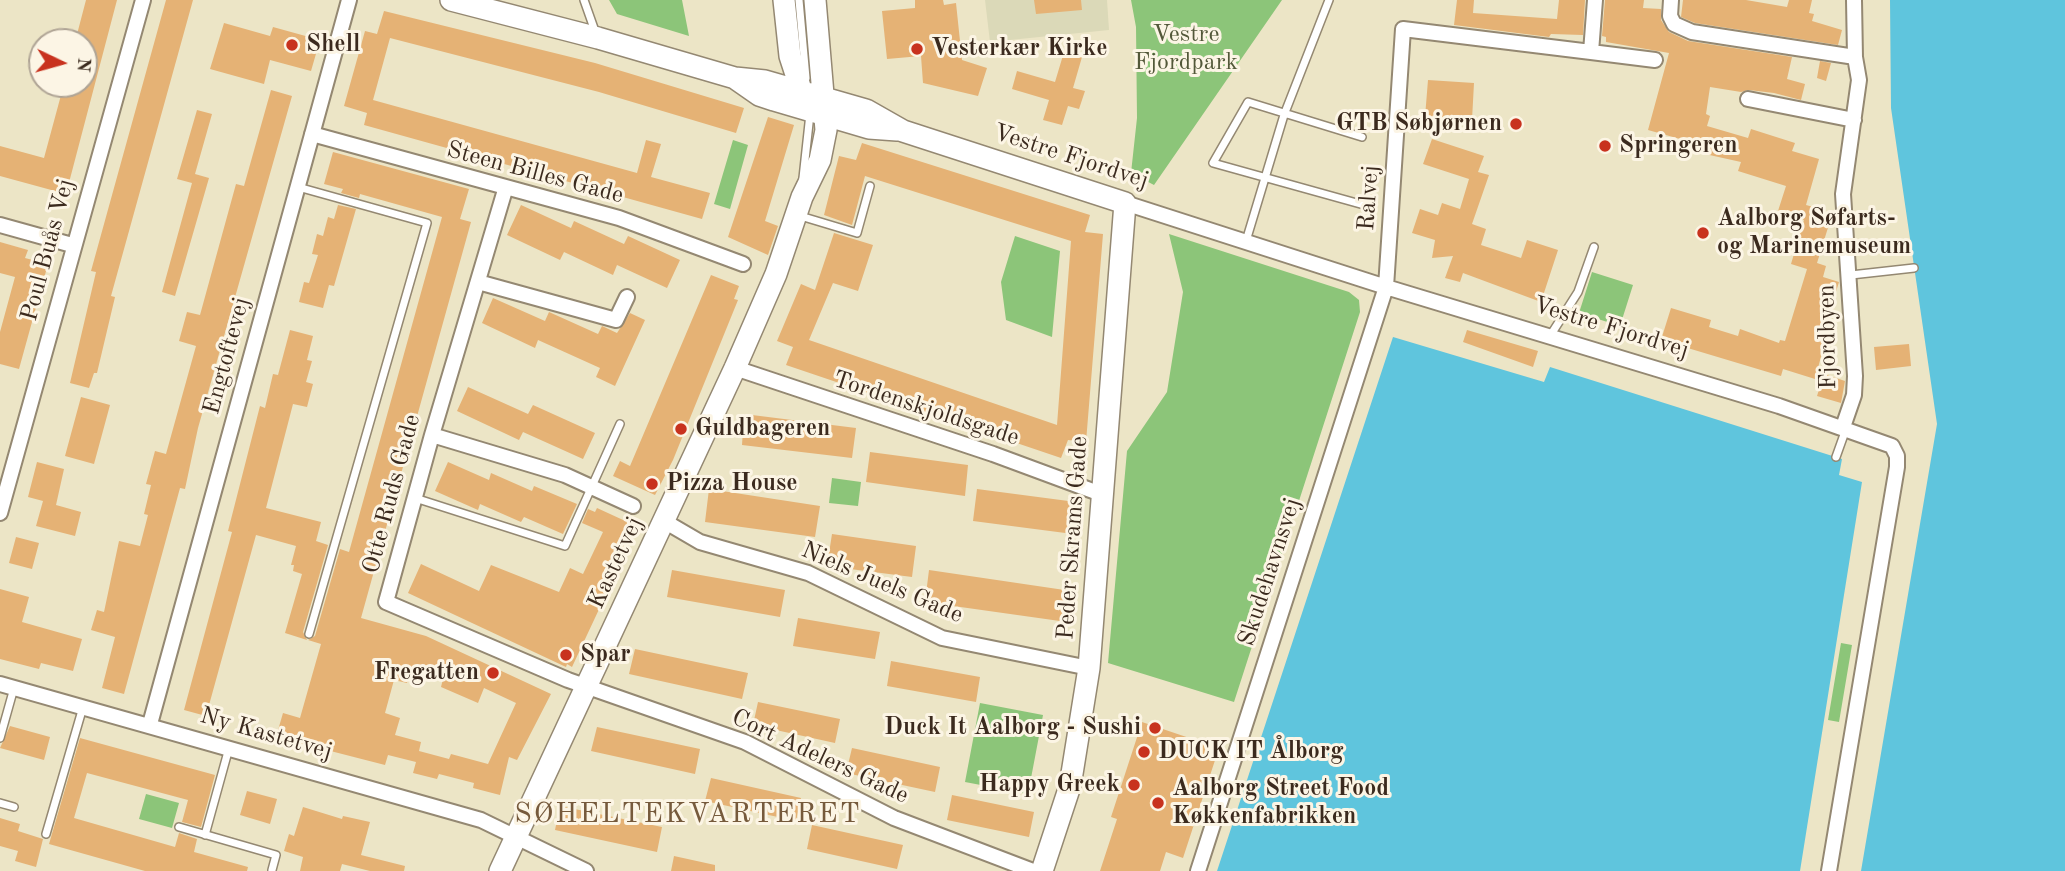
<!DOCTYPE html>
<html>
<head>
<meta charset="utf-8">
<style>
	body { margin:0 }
	#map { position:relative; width:2065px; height:871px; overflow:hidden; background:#ece5c6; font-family:"Old Standard TT",serif }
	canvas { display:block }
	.north { position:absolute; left:28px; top:28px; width:70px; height:70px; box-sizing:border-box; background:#fcf5e5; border:2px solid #afa495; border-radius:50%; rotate:95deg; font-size:19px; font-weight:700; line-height:28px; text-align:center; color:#3b2a1e }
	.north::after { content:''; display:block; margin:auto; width:24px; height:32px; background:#c8321e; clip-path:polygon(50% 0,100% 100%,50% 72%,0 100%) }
</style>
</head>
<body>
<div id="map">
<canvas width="2065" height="871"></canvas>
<div class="north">N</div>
</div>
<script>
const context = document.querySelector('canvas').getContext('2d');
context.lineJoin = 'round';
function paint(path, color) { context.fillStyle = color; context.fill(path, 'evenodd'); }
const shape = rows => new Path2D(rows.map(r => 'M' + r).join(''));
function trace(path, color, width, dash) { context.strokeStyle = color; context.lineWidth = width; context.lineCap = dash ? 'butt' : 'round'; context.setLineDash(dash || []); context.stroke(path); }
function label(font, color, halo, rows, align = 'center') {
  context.font = font + ' "Old Standard TT",serif'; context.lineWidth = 6; context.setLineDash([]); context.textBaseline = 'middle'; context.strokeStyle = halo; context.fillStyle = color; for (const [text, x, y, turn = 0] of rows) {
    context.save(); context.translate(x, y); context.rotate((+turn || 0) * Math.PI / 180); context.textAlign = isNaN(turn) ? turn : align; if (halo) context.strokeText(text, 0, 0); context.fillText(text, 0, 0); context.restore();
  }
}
paint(shape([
	[985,0,1107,0,1109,30,990,42]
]), '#dbd9b8');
paint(shape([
	[609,0,682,0,689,36,617,14],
	[1131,0,1282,0,1154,185,1131,173,1137,118,1136,27],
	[733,140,748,145,730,209,714,204],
	[1169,234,1349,292,1359,300,1360,312,1234,702,1108,663,1127,451,1167,392,1183,292],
	[1015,236,1060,251,1052,337,1006,320,1001,282],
	[1592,272,1633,285,1620,326,1579,313],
	[832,478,861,482,858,506,829,503],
	[1841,643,1852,645,1839,722,1828,720],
	[980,703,1043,715,1028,794,965,782],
	[146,794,179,803,172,828,139,819]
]), '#8cc579');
paint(shape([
	[1890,0,2065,0,2065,871,1861,871,1937,424,1891,108],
	[1393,337,1544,382,1550,367,1842,459,1839,475,1862,482,1800,871,1217,871]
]), '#5fc5dd');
paint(shape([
	[86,0,117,0,66,194,0,176,0,146,44,158,64,84,84,84,84,42,75,42],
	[166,0,193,0,111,296,115,297,97,373,94,373,89,388,70,383,96,272,91,271],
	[915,0,943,0,944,5,956,3,962,60,987,68,978,96,923,83,921,56,887,59,882,11,915,8],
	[1034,0,1081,0,1082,10,1036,14],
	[1457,0,1474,0,1473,13,1557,19,1559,0,1585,0,1583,35,1551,34,1549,37,1454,25],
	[1605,0,1644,0,1643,8,1661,9,1661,20,1669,32,1688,41,1792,57,1787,79,1805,84,1801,100,1774,93,1749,90,1741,92,1710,87,1706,114,1710,116,1707,126,1748,138,1751,129,1795,143,1792,151,1819,159,1806,205,1817,208,1816,214,1831,218,1817,263,1826,266,1823,277,1839,282,1821,341,1824,342,1822,353,1815,379,1783,369,1781,376,1661,340,1671,308,1711,320,1709,327,1738,336,1740,329,1779,343,1780,340,1785,341,1807,269,1791,264,1804,220,1778,211,1786,186,1738,171,1741,162,1696,152,1698,144,1648,130,1669,53,1606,42,1606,37,1602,36],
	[1683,0,1746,0,1787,7,1789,0,1812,0,1809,13,1814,14,1812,21,1842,30,1838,45,1695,23,1681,17],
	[384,11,595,63,744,108,736,133,599,92,390,38,373,100,637,173,646,140,661,144,651,177,710,193,702,219,364,125,367,113,344,106,365,31,377,34],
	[224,23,270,36,273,27,320,40,311,71,270,60,264,84,210,69],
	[1064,52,1082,57,1073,88,1085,91,1079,109,1068,106,1062,125,1043,120,1049,100,1012,89,1017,71,1055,82],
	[1820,61,1831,63,1826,81,1817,78],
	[1428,80,1474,83,1472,120,1425,117],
	[271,90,292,96,198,428,185,489,180,488,124,694,102,688,115,637,91,630,97,610,104,612,119,541,140,546,148,515,144,514,151,485,146,484,155,451,166,454,196,346,179,341,187,312,200,315,236,184,244,186],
	[197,110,212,114,195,174,209,178,175,296,162,292,192,183,177,179],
	[768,117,794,125,765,221,778,226,768,255,728,237],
	[1432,139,1484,156,1478,172,1489,175,1472,224,1486,229,1481,245,1521,258,1527,240,1558,250,1541,302,1463,273,1460,282,1445,278,1453,256,1432,258,1435,240,1412,233,1420,209,1438,215,1442,203,1460,209,1469,179,1423,164],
	[862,143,1090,215,1085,232,1103,234,1086,442,1068,440,1061,458,786,365,793,347,777,341,801,284,815,290,834,233,873,245,858,291,833,283,809,340,1057,425,1071,241,865,176,852,225,824,215,839,156,856,160],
	[333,152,469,189,460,219,471,222,361,618,426,636,551,694,517,760,509,757,500,795,473,788,474,783,439,774,437,779,413,773,416,762,388,755,385,765,276,737,283,713,300,718,321,644,308,640,315,636,340,549,349,552,442,217,360,194,359,198,341,193,343,189,324,184],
	[411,667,443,679,441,687,478,703,484,688,516,703,488,764,451,754,449,759,419,751,421,742,395,735,400,718,385,713,394,680,407,683],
	[338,205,356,209,334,286,329,285,323,308,299,302,304,282,309,283,318,255,312,254,317,234,323,236,328,217,334,219],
	[521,205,571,228,574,221,624,244,628,236,680,260,667,288,617,265,613,275,564,252,560,260,507,235],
	[0,242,28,250,25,258,48,264,19,369,0,364,0,332,15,277,0,273],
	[711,275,739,286,734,299,738,300,673,460,655,495,613,476,620,461,630,466],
	[493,298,545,321,549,312,598,334,602,326,617,333,630,313,645,320,615,386,596,377,600,368,538,340,535,348,482,323],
	[290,330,313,336,307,360,312,361,306,382,313,384,307,407,293,404,266,508,321,522,316,541,328,545,303,632,307,640,285,633,302,574,293,571,294,565,291,565,296,546,256,535,206,716,184,710,232,532,228,531,260,406,265,408,273,374,278,375],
	[1467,330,1538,351,1533,367,1463,342],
	[1909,344,1911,366,1876,370,1874,347],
	[1824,374,1845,381,1841,403,1817,396],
	[468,387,528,414,533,405,595,433,583,459,523,432,519,440,457,411],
	[81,397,110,405,94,464,65,456],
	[744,414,856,428,852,458,742,445],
	[870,452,968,465,965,496,866,482],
	[37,462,64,469,56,505,81,512,75,536,36,526,43,501,28,497],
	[448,462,489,480,491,473,532,491,534,486,577,504,563,534,524,517,521,522,480,504,478,510,435,491],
	[709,489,820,506,815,537,705,522],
	[977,489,1076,502,1073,534,973,521],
	[597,508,634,525,627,540,631,541,572,667,567,664,566,667,408,593,421,564,479,591,491,565,559,592,570,568,583,574,603,532,582,523,588,509,595,512],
	[832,534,916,546,912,577,827,566],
	[16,537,39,543,32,569,9,563],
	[672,570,785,590,780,617,667,597],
	[929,570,1078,592,1074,623,925,602],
	[0,589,29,597,22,622,82,639,73,671,41,663,39,669,0,659],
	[798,618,880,632,875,659,793,646],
	[635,649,748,673,742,699,629,674],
	[891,661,980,677,976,702,887,686],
	[758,702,840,719,835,743,753,725],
	[1142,722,1219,748,1183,858,1166,852,1160,871,1100,871,1117,819,1111,817],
	[10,726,50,737,44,760,0,748],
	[597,727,700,749,695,774,591,751],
	[80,738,215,775,201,827,182,822,188,800,87,773,74,818,175,847,179,833,197,839,194,852,248,867,247,871,145,871,49,844],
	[852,748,940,767,935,792,846,773],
	[711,778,801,798,796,821,705,801],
	[247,791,277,799,270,824,240,815],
	[952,795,1034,812,1029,837,947,820],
	[560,806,662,827,657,852,555,830],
	[303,807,342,819,343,816,370,822,361,855,405,866,404,871,370,871,342,864,340,871,300,871,303,857,284,851,289,834,294,836],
	[0,818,20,824,18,831,43,839,36,867,15,861,18,851,0,846],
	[812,825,903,845,897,869,807,849],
	[674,856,715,865,715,871,671,871]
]), '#e5b275');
const lane = shape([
	[584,0,596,34],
	[799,0,806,78],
	[1362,137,1248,102,1213,163,1364,205],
	[803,178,810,114],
	[298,187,427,223,309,634],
	[797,215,857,233,870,186],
	[1246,241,1284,115,1329,0],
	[1851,275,1914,268],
	[1550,336,1578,292,1594,247],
	[1836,457,1846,429],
	[415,498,565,546,620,424],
	[0,738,14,688],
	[0,803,14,807],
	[179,827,276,855,272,870],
	[46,834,83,707],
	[205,835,229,748]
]);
const street = shape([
	[1671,0,1670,16,1674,24,1692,32,1855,57],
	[1591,52,1655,60],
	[1748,99,1854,120],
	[312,134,619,218,743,264],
	[505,190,432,435,386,602,568,680,745,742,894,818,1033,871],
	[1125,203,1386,287,1779,406,1892,446,1897,456,1897,467,1829,871],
	[0,225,72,245],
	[478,282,616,320,627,297],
	[735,368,993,454,1101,494],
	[1843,427,1854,395,1855,376,1843,194,1859,80,1855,57,1854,0],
	[432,435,565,475,633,506],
	[0,513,143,0],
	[664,521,700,542,808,573,942,638,1089,668],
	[0,684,481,820,586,871],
	[150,724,349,0],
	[1198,871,1386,287,1403,29,1591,52,1595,0]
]);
const secondary = shape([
	[451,0,598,38,735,78,765,81,866,110,903,131,1125,203,1089,668,1070,786,1042,871],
	[784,0,790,56,804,99],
	[736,79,759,95,774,100,869,128,897,130],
	[500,871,735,368,776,274,802,197,820,160,826,130,815,0]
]);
trace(lane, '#948872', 10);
trace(street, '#948872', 18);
trace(secondary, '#948872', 24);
trace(lane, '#fff', 7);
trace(street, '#fff', 14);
trace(secondary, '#fff', 21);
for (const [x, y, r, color] of [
	[292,45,7,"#c8321e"],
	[917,49,7,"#c8321e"],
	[1516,124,7,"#c8321e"],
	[1605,146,7,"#c8321e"],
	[1703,233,7,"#c8321e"],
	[681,429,7,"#c8321e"],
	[652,484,7,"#c8321e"],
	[566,655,7,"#c8321e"],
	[493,673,7,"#c8321e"],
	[1155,728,7,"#c8321e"],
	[1144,752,7,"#c8321e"],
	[1134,785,7,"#c8321e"],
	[1158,803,7,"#c8321e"]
]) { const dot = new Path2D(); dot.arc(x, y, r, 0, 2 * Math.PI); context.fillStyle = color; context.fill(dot); trace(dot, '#fcf5e5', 2.5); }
label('24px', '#535839', '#fcf5e5', [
	["Vestre",1186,35],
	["Fjordpark",1186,63]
]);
label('bold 24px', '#3b2a1e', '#fcf5e5', [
	["Shell",306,45],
	["Vesterkær Kirke",931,49],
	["GTB Søbjørnen",1502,124,"right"],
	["Springeren",1619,146],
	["Aalborg Søfarts-",1717,219],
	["og Marinemuseum",1717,247],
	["Guldbageren",695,429],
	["Pizza House",666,484],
	["Spar",580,655],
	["Fregatten",479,673,"right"],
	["Duck It Aalborg - Sushi",1141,728,"right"],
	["DUCK IT Ålborg",1158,752],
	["Happy Greek",1120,785,"right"],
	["Aalborg Street Food",1172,789],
	["Køkkenfabrikken",1172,817]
], 'left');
label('24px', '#3b2a1e', '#fcf5e5', [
	["Vestre Fjordvej",1071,157,18],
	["Steen Billes Gade",535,173,15],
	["Ralvej",1369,198,-86],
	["Poul Buås Vej",48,250,-75],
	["Vestre Fjordvej",1611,328,17],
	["Fjordbyen",1828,337,-91],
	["Engtoftevej",227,356,-75],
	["Tordenskjoldsgade",926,409,18],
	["Otte Ruds Gade",392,494,-75],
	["Peder Skrams Gade",1073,538,-86],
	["Kastetvej",616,563,-65],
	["Skudehavnsvej",1270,572,-72],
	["Niels Juels Gade",882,583,23],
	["Ny Kastetvej",266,734,16],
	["Cort Adelers Gade",820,757,25]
]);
context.letterSpacing = '2px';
label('28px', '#765a3c', '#fcf5e5', [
	["SØHELTEKVARTERET",688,815]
]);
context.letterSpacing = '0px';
</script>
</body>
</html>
